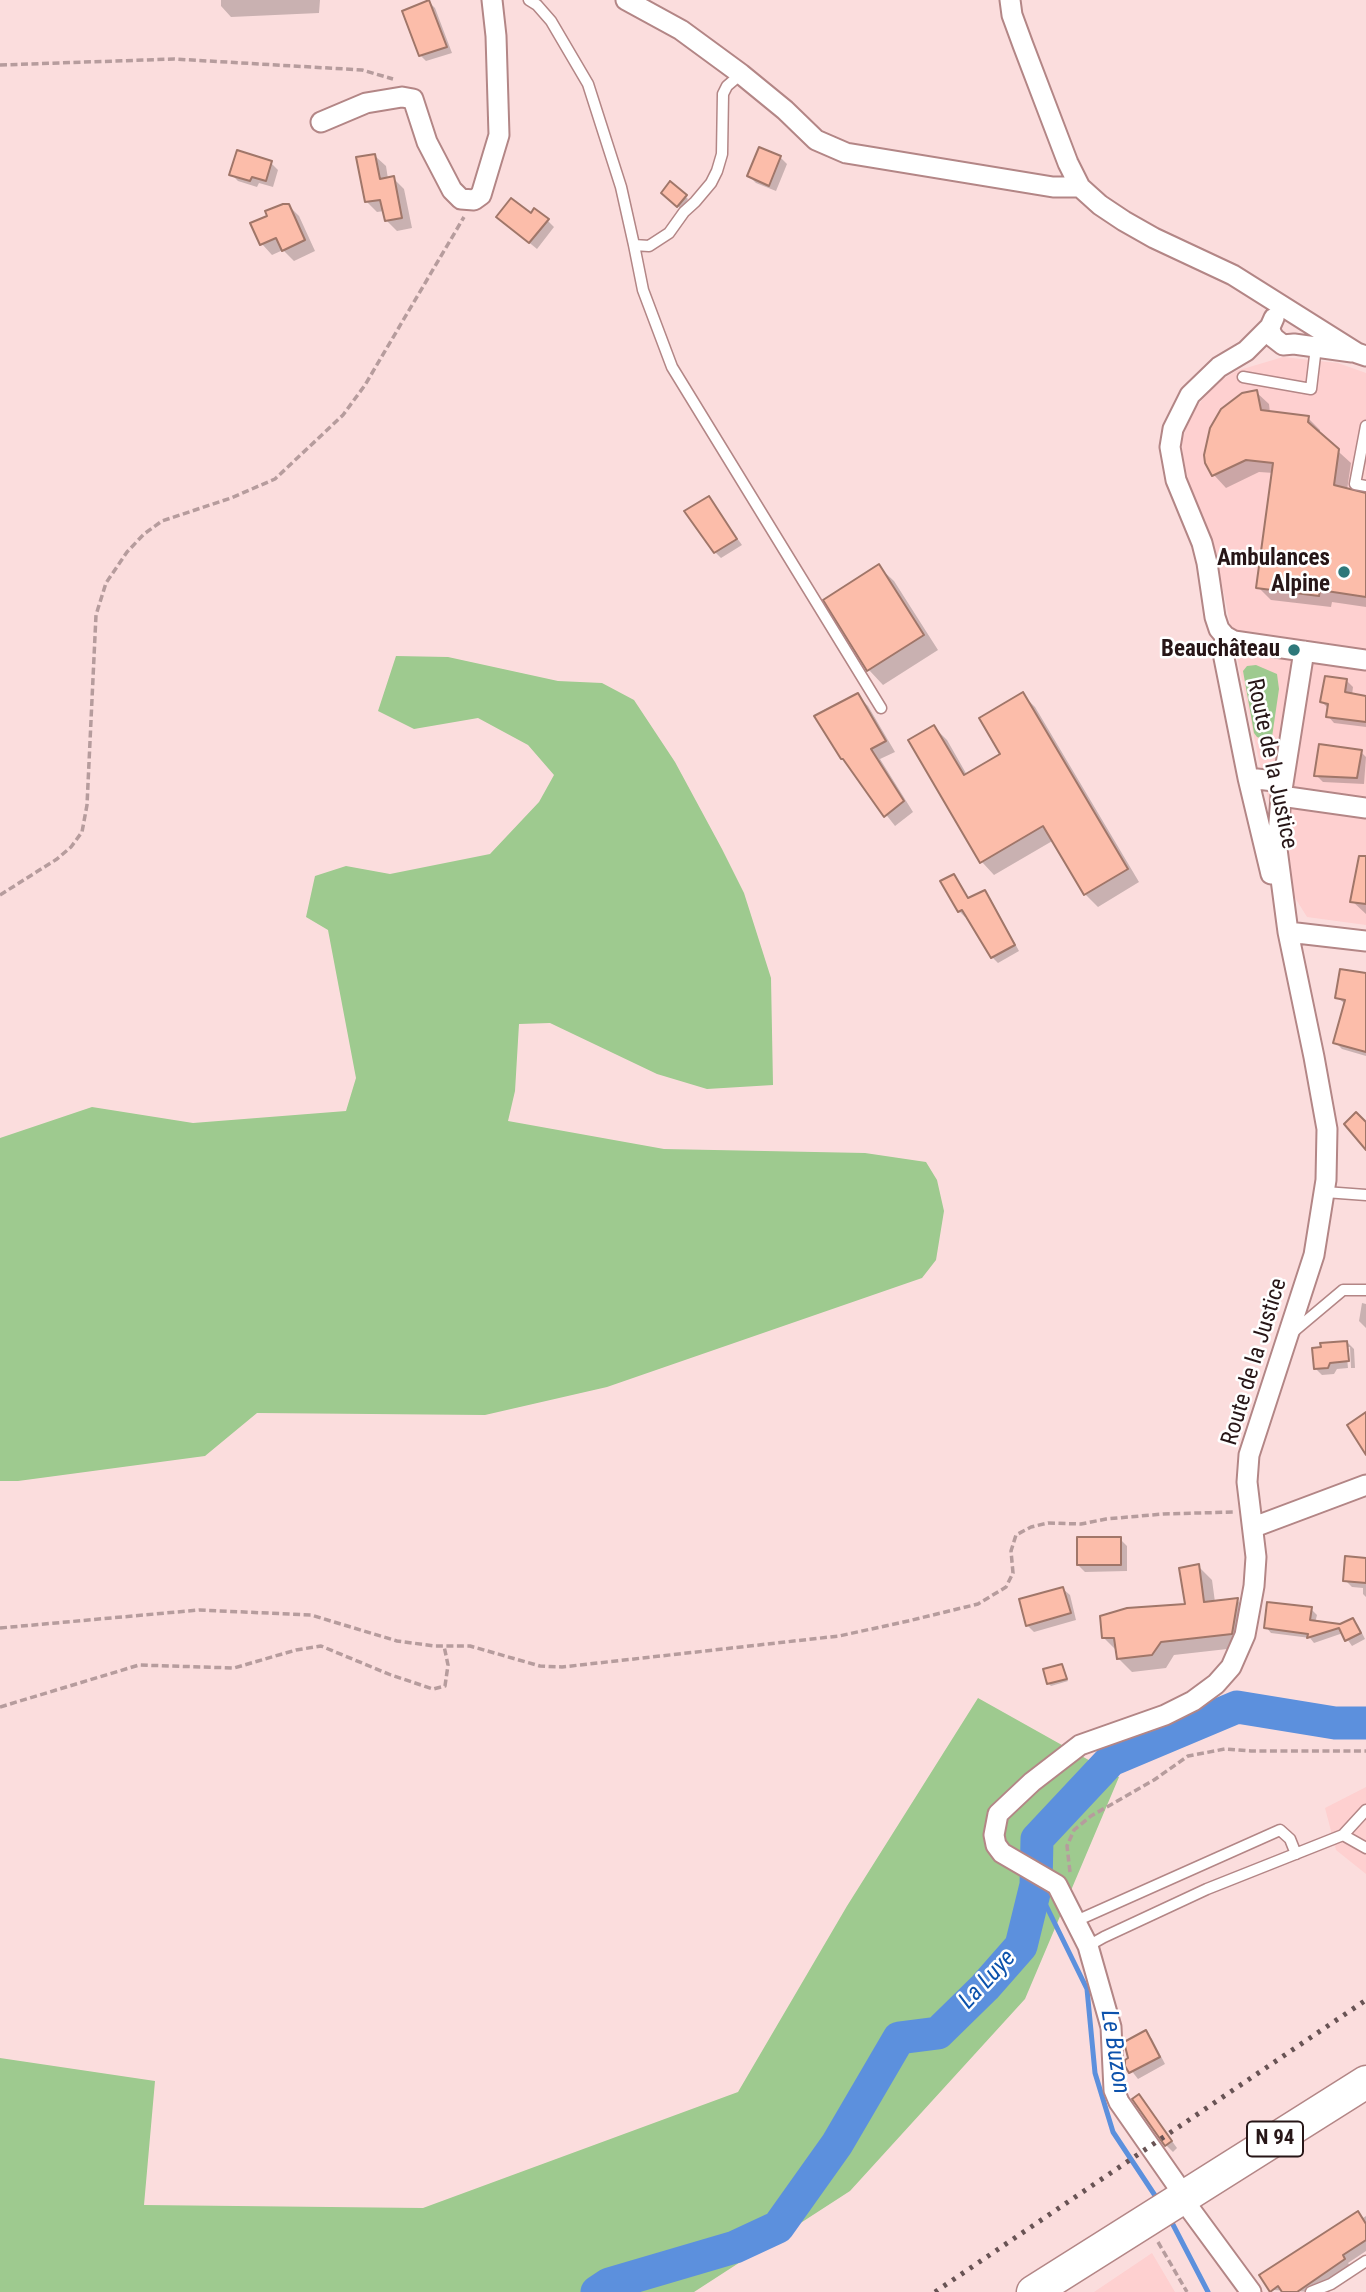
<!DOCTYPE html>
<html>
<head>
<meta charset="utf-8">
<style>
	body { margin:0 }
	canvas { display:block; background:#fbdddd }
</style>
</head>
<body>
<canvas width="1366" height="2292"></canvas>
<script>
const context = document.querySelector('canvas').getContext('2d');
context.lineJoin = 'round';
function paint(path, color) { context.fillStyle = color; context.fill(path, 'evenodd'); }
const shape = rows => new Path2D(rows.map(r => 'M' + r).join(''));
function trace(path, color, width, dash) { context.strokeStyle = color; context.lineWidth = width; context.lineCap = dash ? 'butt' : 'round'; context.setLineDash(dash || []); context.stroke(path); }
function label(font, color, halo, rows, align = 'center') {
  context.font = font + ' "Roboto Condensed",sans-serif'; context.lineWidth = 5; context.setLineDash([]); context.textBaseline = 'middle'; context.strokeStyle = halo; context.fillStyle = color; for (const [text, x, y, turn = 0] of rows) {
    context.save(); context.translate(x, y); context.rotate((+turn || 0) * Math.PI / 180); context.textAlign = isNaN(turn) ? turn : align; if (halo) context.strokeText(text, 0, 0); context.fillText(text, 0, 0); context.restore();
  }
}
paint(shape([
	[1283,357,1338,363,1366,373,1366,925,1307,917,1289,888,1258,756,1221,580,1183,463,1182,439,1192,414,1212,386,1236,371],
	[1366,1787,1366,1874,1336,1850,1325,1808],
	[1152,2253,1175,2292,1094,2292]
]), '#fed0d0');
paint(shape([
	[396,656,448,657,558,681,602,683,634,700,675,762,722,849,744,893,771,978,773,1085,707,1089,657,1074,550,1023,519,1024,515,1091,508,1121,664,1149,865,1153,926,1162,937,1180,944,1211,936,1260,922,1278,607,1387,485,1415,257,1413,205,1456,18,1481,0,1481,0,1138,92,1107,193,1123,346,1111,356,1078,328,930,306,917,315,876,346,866,390,874,490,854,539,802,554,775,528,745,478,718,414,729,378,711],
	[1256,665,1277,674,1279,689,1272,737,1269,741,1257,737,1254,733,1243,671,1247,666],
	[978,1698,1119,1777,1025,1999,850,2191,694,2292,0,2292,0,2058,155,2081,144,2205,423,2208,738,2092,847,1906]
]), '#9eca8f');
paint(shape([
	[221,0,320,0,319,13,231,17,221,6],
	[429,2,435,8,452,53,426,61,420,55],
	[375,156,386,166,388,179,393,178,404,189,412,228,397,231,386,220,384,211,377,212,366,201],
	[780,157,787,164,776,191,756,183,749,176],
	[271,163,278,170,273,187,259,183,257,187,238,181,231,174],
	[670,183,688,199,681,209,664,193],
	[288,205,299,216,315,251,294,261,283,250,272,255,262,244],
	[531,215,547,220,554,227,537,249,498,217],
	[1256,392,1269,404,1270,413,1308,418,1320,430,1320,435,1351,463,1347,490,1366,495,1366,607,1332,602,1331,607,1271,600,1258,587,1274,473,1259,472,1226,488,1214,475],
	[709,499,742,545,721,558,715,552],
	[879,567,894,581,938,650,883,685,869,670,826,600],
	[1346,680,1353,687,1352,695,1366,698,1366,727,1334,723,1328,716,1329,709,1322,702],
	[1022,694,1035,707,1139,882,1098,907,1085,894,1054,840,994,875,982,862,911,741,934,727,947,740,967,775,1003,754],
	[857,695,868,706,895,752,880,759,913,812,895,826,842,758],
	[1361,752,1366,757,1364,784,1323,782,1316,775],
	[1366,858,1366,914,1352,901],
	[954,876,969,899,984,892,990,898,1019,951,998,963,992,957,967,916,965,917,959,911],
	[1366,975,1366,1056,1342,1049,1335,1042,1345,1004,1337,997],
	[1362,1303,1366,1304,1366,1328,1359,1321],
	[1347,1342,1354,1349,1355,1368,1351,1368,1350,1347,1346,1347,1348,1368,1337,1369,1334,1374,1322,1375,1315,1368],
	[1120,1539,1127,1546,1127,1571,1085,1572,1078,1565],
	[1366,1560,1366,1597,1363,1594,1363,1588,1352,1587,1345,1580],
	[1198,1566,1212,1580,1215,1602,1237,1600,1250,1614,1245,1647,1174,1655,1166,1668,1132,1672,1118,1658,1117,1651,1104,1638,1187,1605],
	[1063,1589,1070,1595,1076,1620,1034,1632,1027,1625],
	[1311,1609,1317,1615,1315,1623,1340,1626,1353,1620,1358,1625,1365,1639,1352,1646,1343,1633,1314,1643,1310,1638,1271,1633,1266,1627],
	[1062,1666,1068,1681,1051,1686,1048,1683],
	[1146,2032,1152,2039,1165,2064,1138,2079,1127,2065],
	[1139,2096,1177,2148,1173,2152,1166,2145],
	[1357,2213,1363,2218,1366,2216,1366,2251,1348,2263,1354,2271,1313,2292,1272,2290]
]), '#0003');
trace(shape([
	[1036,1885,1087,1989,1095,2073,1113,2132,1158,2200],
	[1169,2217,1208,2292]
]), '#5c90dd', 5);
trace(shape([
	[597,2292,609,2284,735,2247,778,2227,837,2144,899,2038,938,2033,985,1987,1021,1946,1036,1885,1037,1839,1111,1760,1237,1707,1335,1723,1366,1723]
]), '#5c90dd', 33);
const building = shape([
	[429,0,447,47,419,56,402,11,429,0],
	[759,147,781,156,769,186,747,176,759,147],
	[237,150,272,161,266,181,252,177,250,181,229,175,237,150],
	[375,154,380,179,394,176,402,218,385,221,380,200,365,202,356,157,375,154],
	[670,181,687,195,677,207,661,193,670,181],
	[511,198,531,213,534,208,549,219,529,243,496,217,511,198],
	[283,204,289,204,305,240,282,251,276,238,260,245,250,223,267,216,265,211,283,204],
	[1257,390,1261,410,1309,416,1308,422,1339,449,1334,485,1366,493,1366,597,1320,590,1319,596,1256,588,1273,463,1246,460,1212,476,1205,463,1204,455,1210,428,1221,409,1242,393,1257,390],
	[709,496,737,539,714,553,684,511,709,496],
	[879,564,924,635,867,671,823,600,879,564],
	[1325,676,1347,679,1345,692,1366,696,1366,722,1326,717,1328,704,1320,702,1325,676],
	[1023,692,1128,869,1084,895,1043,826,980,863,908,740,934,725,964,775,1000,754,979,718,1023,692],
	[858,693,886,741,871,749,904,801,884,817,843,759,841,759,814,716,858,693],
	[1319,744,1362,750,1357,778,1314,776,1319,744],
	[1359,856,1366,856,1366,904,1350,902,1359,856],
	[954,874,968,898,985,890,1015,945,991,958,962,910,958,912,940,881,954,874],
	[1340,969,1366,973,1366,1052,1333,1043,1345,1000,1335,998,1340,969],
	[1356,1112,1366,1122,1366,1150,1344,1124,1356,1112],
	[1347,1341,1349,1361,1330,1363,1328,1368,1314,1369,1312,1348,1321,1347,1320,1343,1347,1341],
	[1366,1412,1366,1455,1347,1425,1366,1412],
	[1077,1537,1121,1537,1121,1565,1077,1565,1077,1537],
	[1345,1556,1366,1558,1366,1583,1343,1581,1345,1556],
	[1199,1564,1204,1602,1238,1598,1232,1634,1161,1642,1152,1655,1117,1659,1114,1638,1102,1638,1100,1616,1127,1608,1185,1604,1179,1568,1199,1564],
	[1063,1587,1071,1613,1026,1626,1019,1599,1063,1587],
	[1267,1602,1312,1607,1310,1620,1340,1624,1353,1618,1361,1633,1345,1641,1339,1628,1307,1638,1308,1634,1264,1628,1267,1602],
	[1062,1664,1067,1679,1047,1684,1043,1669,1062,1664],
	[1146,2030,1160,2057,1129,2073,1125,2066,1125,2060,1128,2058,1124,2042,1146,2030],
	[1139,2094,1172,2141,1165,2146,1132,2099,1139,2094],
	[1358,2211,1366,2224,1366,2240,1343,2255,1345,2259,1297,2292,1282,2292,1278,2286,1270,2292,1259,2275,1358,2211]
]);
paint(building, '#fcbdaa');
trace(building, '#a07669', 2);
const service = shape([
	[529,0,537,5,551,21,588,84,621,187,634,245,649,246,669,233,684,212,695,202,711,183,717,171,722,154,723,94,727,86,741,74],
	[634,245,643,290,672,367,881,708],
	[1243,377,1311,389,1316,347],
	[1366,426,1355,484,1366,486],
	[1325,1192,1366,1195],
	[1293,1332,1343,1290,1366,1290],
	[1343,1835,1366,1848],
	[1076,1921,1280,1830,1290,1839,1296,1854],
	[1088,1946,1104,1937,1207,1889,1343,1835,1366,1810],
	[1311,2292,1331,2284,1366,2261]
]);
const minor = shape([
	[626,0,681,30,741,74,785,110,816,140,846,153,1053,187,1080,187],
	[1010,0,1012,15,1023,45,1068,163,1080,187,1100,205,1124,221,1154,238,1233,275,1357,353,1366,356],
	[321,122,366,103,402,97,413,99,427,142,452,190,461,199,474,200,481,195,499,135,496,36,492,0],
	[1274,318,1270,327,1271,333,1274,338,1283,345,1294,344,1352,352],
	[1270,327,1246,351,1219,367,1190,395,1173,429,1170,447,1176,480,1202,543,1207,563,1215,617,1219,629,1225,636,1223,653,1248,778,1271,874],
	[1225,636,1234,641,1366,660],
	[1248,778,1283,782],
	[1281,796,1366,808],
	[1288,932,1366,941],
	[1254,1527,1366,1485],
	[1251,2292,1190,2209,1179,2188,1119,2102,1114,2090,1111,2027,1088,1946,1057,1885,1002,1853,996,1845,994,1835,998,1814,1032,1782,1080,1745,1165,1715,1193,1701,1216,1684,1231,1667,1245,1635,1254,1586,1256,1557,1247,1482,1249,1455,1314,1255,1326,1180,1327,1129,1314,1057,1288,932,1277,849,1281,796,1304,651]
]);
const primary = shape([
	[1033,2292,1366,2082]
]);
trace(service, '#b38686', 13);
trace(minor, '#b38686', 23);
trace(primary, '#b38686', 35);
trace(shape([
	[0,65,174,59,362,70,393,79],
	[0,895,57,859,71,847,82,832,87,805,96,615,106,583,127,552,144,534,162,521,231,498,275,479,343,415,365,385,464,217],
	[0,1628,199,1610,311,1615,397,1641,435,1646,470,1646,540,1666,562,1667,839,1636,908,1621,978,1604,1006,1587,1013,1573,1011,1551,1016,1535,1031,1527,1048,1523,1081,1524,1106,1519,1163,1514,1234,1512],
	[0,1707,139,1665,234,1668,296,1650,321,1646,391,1675,433,1689,445,1686,448,1665,444,1646],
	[1070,1872,1067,1846,1074,1830,1091,1816,1154,1780,1188,1756,1225,1749,1251,1751,1366,1751],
	[1158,2242,1187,2292]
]), '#b69c9d', 3.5, [7, 3.5]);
trace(service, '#fff', 10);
trace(minor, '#fff', 19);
trace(primary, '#fff', 32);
trace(shape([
	[935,2292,1366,2000]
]), '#685354', 5, [3.5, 7]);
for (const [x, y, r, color] of [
	[1344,572,7,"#2e787a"],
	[1294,650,7,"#2e787a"]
]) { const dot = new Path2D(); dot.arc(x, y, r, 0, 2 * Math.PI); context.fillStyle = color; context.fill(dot); trace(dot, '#fff', 2.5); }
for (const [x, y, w] of [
	[1275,2139,56]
]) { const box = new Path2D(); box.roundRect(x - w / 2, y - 17.5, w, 35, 5); context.fillStyle = '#fff'; context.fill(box); trace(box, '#271617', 2); }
label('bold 21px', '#271617', null, [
	["N 94",1275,2139]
]);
label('bold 23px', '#271617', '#fff', [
	["Ambulances",1330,559],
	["Alpine",1330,585],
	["Beauchâteau",1280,650]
], 'right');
label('23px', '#271617', '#fff', [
	["Route de la Justice",1271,764,78],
	["Route de la Justice",1255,1362,-73]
]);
label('italic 24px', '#0c52ac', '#fff', [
	["La Luye",988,1980,-47],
	["Le Buzon",1114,2052,81]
]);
</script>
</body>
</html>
